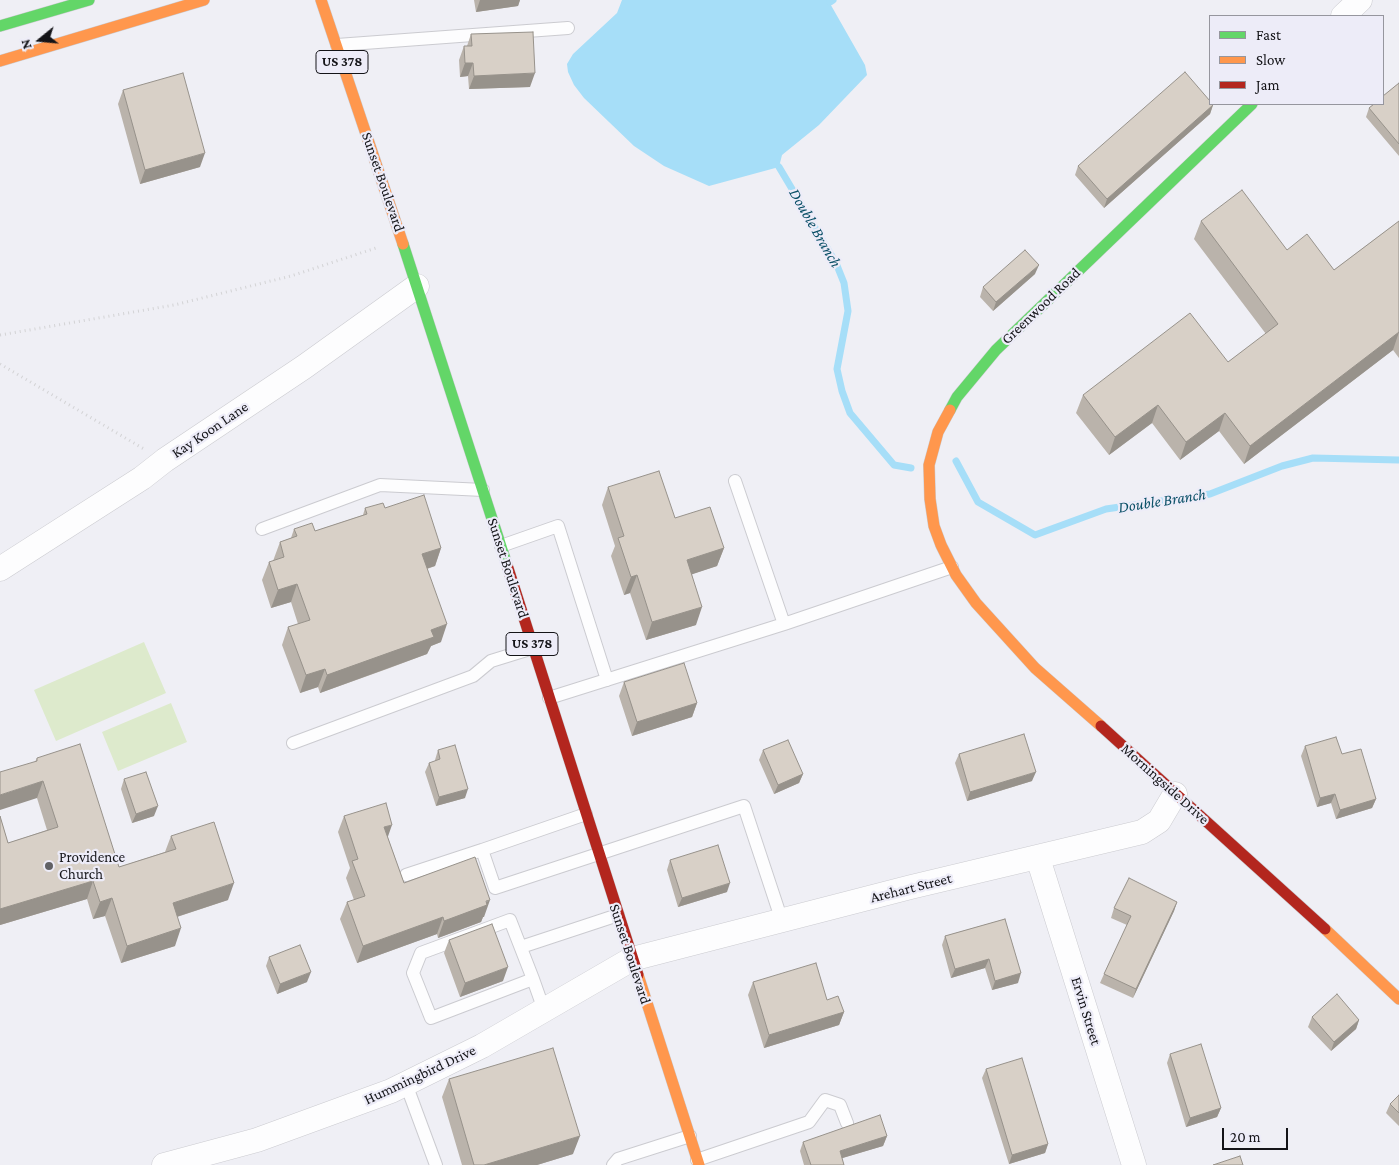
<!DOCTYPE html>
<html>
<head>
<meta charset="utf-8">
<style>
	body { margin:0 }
	#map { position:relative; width:1399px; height:1165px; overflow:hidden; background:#efeff5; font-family:"Crimson Pro",serif }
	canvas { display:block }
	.legend { position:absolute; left:1209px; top:15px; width:175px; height:90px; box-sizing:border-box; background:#edecf8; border:1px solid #96969e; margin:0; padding:6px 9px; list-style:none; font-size:15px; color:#141418 }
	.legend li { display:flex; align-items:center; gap:10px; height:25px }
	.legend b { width:25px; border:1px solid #96969e }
	.north { position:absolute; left:15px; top:15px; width:50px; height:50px; -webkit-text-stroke:4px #edecf8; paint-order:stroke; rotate:253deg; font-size:14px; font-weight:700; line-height:20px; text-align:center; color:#141418 }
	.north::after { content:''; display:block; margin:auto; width:18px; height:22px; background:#141418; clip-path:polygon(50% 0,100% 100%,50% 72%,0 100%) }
	.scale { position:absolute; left:1222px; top:1128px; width:66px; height:22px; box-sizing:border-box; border:2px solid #141418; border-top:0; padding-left:6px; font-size:15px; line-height:18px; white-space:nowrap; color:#141418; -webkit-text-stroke:4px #edecf8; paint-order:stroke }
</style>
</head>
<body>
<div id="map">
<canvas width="1399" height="1165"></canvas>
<ul class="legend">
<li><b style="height:6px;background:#63d668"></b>Fast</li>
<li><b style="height:6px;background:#ff974d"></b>Slow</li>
<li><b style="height:6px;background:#b3261e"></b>Jam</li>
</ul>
<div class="north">N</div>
<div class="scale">20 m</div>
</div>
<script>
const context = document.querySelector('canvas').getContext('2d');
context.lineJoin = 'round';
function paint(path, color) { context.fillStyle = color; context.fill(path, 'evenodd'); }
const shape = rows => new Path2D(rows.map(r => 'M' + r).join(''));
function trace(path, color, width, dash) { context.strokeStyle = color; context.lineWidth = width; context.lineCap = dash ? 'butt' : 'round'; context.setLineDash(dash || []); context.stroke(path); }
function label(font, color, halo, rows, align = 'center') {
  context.font = font + ' "Crimson Pro",serif'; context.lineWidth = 4.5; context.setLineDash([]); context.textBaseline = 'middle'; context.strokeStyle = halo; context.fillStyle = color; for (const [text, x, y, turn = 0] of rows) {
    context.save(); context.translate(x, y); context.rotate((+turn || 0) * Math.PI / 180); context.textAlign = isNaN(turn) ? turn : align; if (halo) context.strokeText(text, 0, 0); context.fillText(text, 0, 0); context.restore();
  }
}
paint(shape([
	[144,642,166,693,56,741,34,690],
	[171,703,187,742,118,771,102,732]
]), '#ddeacc');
paint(shape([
	[622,0,828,0,865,65,867,75,819,125,782,155,779,167,709,186,664,166,634,146,584,98,574,85,568,72,567,64,573,54,617,13]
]), '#a6def8');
trace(shape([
	[830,2,833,0],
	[779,167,836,263,844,283,848,311,837,369,842,391,850,413,894,465,911,468],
	[956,461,978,502,1035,535,1106,509,1210,494,1282,466,1313,458,1399,460]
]), '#a6def8', 7);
const lane = shape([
	[337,45,568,28],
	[262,529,380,485,483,490],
	[501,546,558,526,607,680],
	[784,624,952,567],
	[549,698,784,624,735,481],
	[293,743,473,676,491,661,533,648],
	[482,850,586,814],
	[406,875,482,850,495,888,744,806,782,921],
	[521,947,618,915],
	[533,979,431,1018,413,973,421,953,510,920,533,979,544,1010],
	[406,1084,436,1165],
	[697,1160,809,1122,825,1100,840,1105,847,1123],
	[613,1165,618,1159,690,1136]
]);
const street = shape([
	[1343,16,1360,0],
	[0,569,142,478,165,460,304,367,417,286],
	[1038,858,1134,1165],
	[164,1165,257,1140,391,1091,482,1046,632,959,911,887,1142,832,1159,821,1175,794]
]);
const fast = shape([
	[0,26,89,0],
	[403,244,507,565],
	[950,410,957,397,996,350,1252,104]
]);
const slow = shape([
	[321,0,403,244],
	[0,61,204,0],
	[950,410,938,432,929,465,930,499,934,526,941,545,956,575,976,603,1035,668,1101,726],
	[1325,929,1399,999],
	[638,975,699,1165]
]);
const jam = shape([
	[507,565,638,975],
	[1101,726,1325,929]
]);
trace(lane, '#cbcbd0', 14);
trace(street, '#cbcbd0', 25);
trace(fast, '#cbcbd0', 12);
trace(slow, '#cbcbd0', 12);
trace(jam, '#cbcbd0', 12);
trace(shape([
	[0,335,174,305,291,276,379,247],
	[0,364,144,449]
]), '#d3d3d5', 3, [1, 4]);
trace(lane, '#fdfdfe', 12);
trace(street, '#fdfdfe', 24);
trace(fast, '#63d668', 11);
trace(slow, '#ff974d', 11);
trace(jam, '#b3261e', 11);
paint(shape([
	[474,0,520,0,518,6,476,12],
	[471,34,530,87,469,89,468,76,460,77,459,60,464,46,467,46],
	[1399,83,1399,156,1366,117,1369,108],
	[123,90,200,167,140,184,118,104],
	[1213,105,1210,114,1104,208,1075,175,1078,166],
	[1201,221,1287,250,1334,270,1399,221,1399,358,1393,350,1244,464,1219,431,1180,460,1152,423,1109,455,1076,413,1083,395,1228,362,1266,334,1194,239],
	[1035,274,993,311,980,297,983,287],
	[608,487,675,518,724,548,717,566,692,574,696,625,646,640,630,593,624,595,611,556,615,546,602,505],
	[365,508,385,508,441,548,435,566,427,569,441,642,431,646,427,654,387,669,320,693,318,687,300,693,282,645,288,627,298,624,291,602,271,608,262,580,269,562,273,561,280,542,291,538,294,529,315,531,363,515],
	[624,682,697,703,692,717,632,736,619,696],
	[1305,746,1342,754,1376,799,1372,808,1336,819,1331,803,1317,807,1301,756],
	[438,750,465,798,436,806,425,772,429,763,435,761,435,760],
	[763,750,803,774,799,783,774,794,759,760],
	[959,754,1032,781,967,801,955,763],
	[37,758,119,867,165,852,171,836,228,900,177,917,175,946,121,963,105,916,93,919,87,899,0,925,0,816,8,843,47,830,37,798,35,762],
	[124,779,154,816,132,823,121,789],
	[344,816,388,838,404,883,484,917,483,917,481,922,438,938,437,934,357,963,340,919,347,902,354,900,346,878,350,868,338,832],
	[670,860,727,892,678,907,667,870],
	[1177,902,1174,911,1133,998,1100,983,1104,974,1127,925,1111,918,1114,908],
	[1005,919,1018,983,992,990,985,968,951,978,942,945,945,936],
	[449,940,503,981,460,997,444,953],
	[269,957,307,982,277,994,266,966],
	[753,982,827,1000,844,1012,839,1025,764,1048,748,995],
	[1312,1017,1359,1020,1356,1029,1331,1051,1308,1027],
	[1170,1054,1221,1108,1217,1117,1186,1127,1167,1063],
	[986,1069,1048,1144,1045,1153,1009,1164,982,1078],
	[449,1079,573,1154,537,1165,462,1165,442,1097],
	[1399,1095,1399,1126,1386,1113,1390,1104],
	[887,1136,883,1146,842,1158,844,1165,804,1165,800,1151,803,1142]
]), '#bab3ab');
paint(shape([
	[480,0,520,0,518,6,476,12],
	[465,63,473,63,468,76,460,77],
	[535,73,530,87,469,89,474,76],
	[1213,105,1210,114,1104,208,1107,199],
	[205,153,200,167,140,184,145,170],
	[1039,265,1035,274,993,311,996,302],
	[1399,332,1393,350,1244,464,1250,446],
	[1158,405,1152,423,1109,455,1115,437],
	[1225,413,1219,431,1180,460,1186,442],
	[441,548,435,566,416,572,422,554],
	[724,548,717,566,681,578,687,560],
	[637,575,630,593,624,595,631,577],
	[297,584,291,602,271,608,278,590],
	[702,607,696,625,646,640,652,622],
	[447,624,441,642,431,646,427,654,320,693,327,675,431,630],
	[325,669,318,687,300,693,306,675],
	[697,703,692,717,632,736,637,722],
	[1036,772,1032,781,967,801,970,792],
	[803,774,799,783,774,794,778,785],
	[43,781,37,798,0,810,0,795],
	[468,789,465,798,436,806,439,797],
	[1335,794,1331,803,1317,807,1320,798],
	[1376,799,1372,808,1336,819,1340,810],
	[158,806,154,816,132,823,136,814],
	[392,825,386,842,384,827],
	[93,881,87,899,0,925,0,909],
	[234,883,228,900,167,920,173,903],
	[730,883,727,892,678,907,682,898],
	[112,898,105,916,93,919,100,902],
	[490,900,484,917,483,917,481,922,438,938,444,921],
	[1177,902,1174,911,1133,998,1136,989],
	[443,917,437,934,357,963,363,946],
	[181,928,175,946,121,963,127,946],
	[989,959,985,968,951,978,955,969],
	[508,967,503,981,460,997,465,983],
	[311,972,307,982,277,994,280,984],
	[1021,973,1018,983,992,990,995,981],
	[844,1012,839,1025,764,1048,769,1035],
	[1359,1020,1356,1029,1331,1051,1334,1042],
	[1221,1108,1217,1117,1186,1127,1190,1118],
	[580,1136,573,1154,537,1165,484,1165],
	[887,1136,883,1146,836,1160,840,1151],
	[1048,1144,1045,1153,1009,1164,1012,1155]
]), '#97928b');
const building = shape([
	[533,32,535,73,474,76,473,63,465,63,464,46,472,46,471,34,533,32],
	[1185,72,1210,101,1210,104,1212,104,1213,105,1107,199,1078,166,1185,72],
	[183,73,205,153,145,170,123,90,183,73],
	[1399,83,1399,144,1369,108,1374,104,1383,104,1383,96,1399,83],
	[1242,190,1287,250,1307,234,1334,270,1399,221,1399,332,1250,446,1225,413,1186,442,1158,405,1115,437,1083,395,1190,313,1228,362,1278,324,1201,221,1242,190],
	[1025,250,1039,265,996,302,983,287,1025,250],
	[659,471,675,518,710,507,724,548,687,560,702,607,652,622,637,575,631,577,618,538,624,536,608,487,659,471],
	[424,495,441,548,422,554,447,624,431,630,434,637,394,651,327,675,325,669,306,675,288,627,310,620,297,584,278,590,269,562,284,557,280,542,297,536,294,529,312,523,315,531,367,514,365,508,383,503,385,508,424,495],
	[684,663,697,703,637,722,624,682,684,663],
	[1024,734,1036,772,970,792,959,754,1024,734],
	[1336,737,1342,754,1361,749,1376,799,1340,810,1335,794,1320,798,1305,746,1336,737],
	[788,740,803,774,778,785,763,750,788,740],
	[80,744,119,867,176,849,171,836,214,822,234,883,173,903,181,928,127,946,112,898,100,902,93,881,0,909,0,816,8,843,58,827,43,781,0,795,0,772,37,761,37,758,80,744],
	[455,745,468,789,439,797,429,763,440,759,438,750,455,745],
	[146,772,158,806,136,814,124,779,146,772],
	[386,803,392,825,384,827,404,883,475,857,490,900,486,901,487,905,444,921,443,917,363,946,347,902,365,896,352,861,358,859,344,816,386,803],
	[718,845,730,883,682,898,670,860,718,845],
	[1129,878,1177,902,1136,989,1104,974,1131,916,1114,908,1129,878],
	[1005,919,1021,973,995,981,989,959,955,969,945,936,1005,919],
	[492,924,508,967,465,983,449,940,492,924],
	[300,945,311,972,280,984,269,957,300,945],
	[816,963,827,1000,838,996,844,1012,769,1035,753,982,816,963],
	[1337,994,1359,1020,1334,1042,1312,1017,1337,994],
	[1201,1044,1221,1108,1190,1118,1170,1054,1201,1044],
	[553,1048,580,1136,484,1165,474,1165,449,1079,553,1048],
	[1022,1058,1048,1144,1012,1155,986,1069,1022,1058],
	[1399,1095,1399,1113,1390,1104,1399,1095],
	[880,1115,887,1136,840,1151,844,1165,811,1165,803,1142,880,1115],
	[1240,1156,1243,1165,1213,1165,1240,1156]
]);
paint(building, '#d8d0c7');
trace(building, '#97928b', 1);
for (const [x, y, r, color] of [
	[49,866,5,"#616165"]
]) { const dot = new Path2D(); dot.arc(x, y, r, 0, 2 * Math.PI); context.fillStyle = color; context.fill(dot); trace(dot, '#edecf8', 2); }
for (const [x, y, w] of [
	[342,62,52],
	[532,644,52]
]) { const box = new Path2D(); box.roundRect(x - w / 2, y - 11.5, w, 23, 4); context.fillStyle = '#edecf8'; context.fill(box); trace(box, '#141418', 1); }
label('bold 14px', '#141418', null, [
	["US 378",342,62],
	["US 378",532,644]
]);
label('15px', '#141418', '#edecf8', [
	["Sunset Boulevard",383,182,71],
	["Greenwood Road",1041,306,-44],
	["Kay Koon Lane",210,430,-34],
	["Sunset Boulevard",508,568,72],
	["Morningside Drive",1165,784,42],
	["Arehart Street",911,888,-14],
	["Sunset Boulevard",630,954,72],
	["Ervin Street",1086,1011,73],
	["Hummingbird Drive",420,1075,-25]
]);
label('15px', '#141418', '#edecf8', [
	["Providence",59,857],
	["Church",59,874]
], 'left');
label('italic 16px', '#094f66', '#edecf8', [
	["Double Branch",815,228,60],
	["Double Branch",1162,501,-9]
]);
</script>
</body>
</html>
